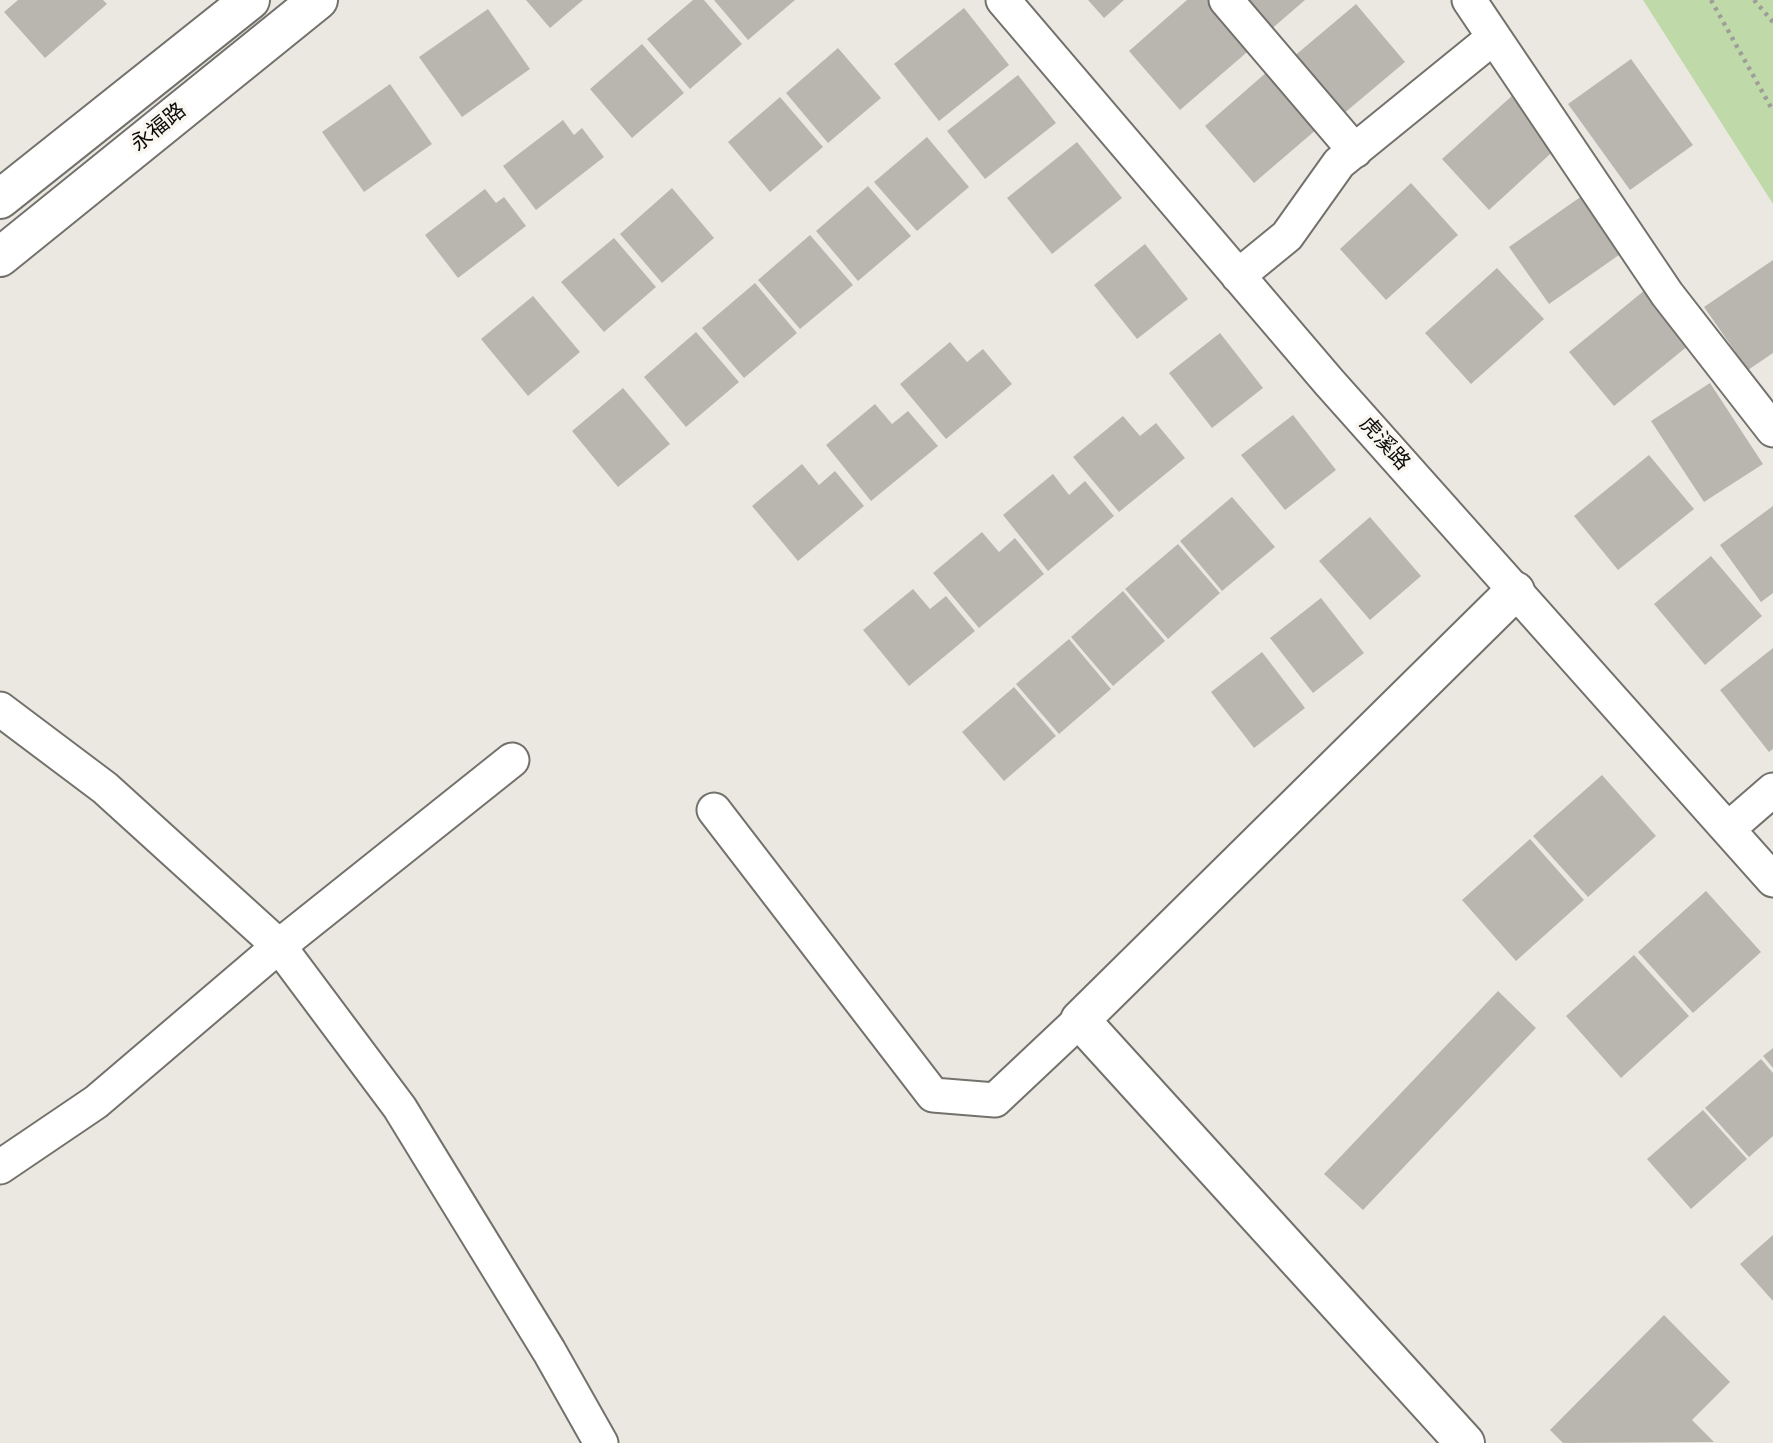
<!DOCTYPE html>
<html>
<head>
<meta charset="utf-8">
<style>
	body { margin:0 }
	canvas { display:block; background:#ebe8e2 }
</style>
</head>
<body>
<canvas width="1773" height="1443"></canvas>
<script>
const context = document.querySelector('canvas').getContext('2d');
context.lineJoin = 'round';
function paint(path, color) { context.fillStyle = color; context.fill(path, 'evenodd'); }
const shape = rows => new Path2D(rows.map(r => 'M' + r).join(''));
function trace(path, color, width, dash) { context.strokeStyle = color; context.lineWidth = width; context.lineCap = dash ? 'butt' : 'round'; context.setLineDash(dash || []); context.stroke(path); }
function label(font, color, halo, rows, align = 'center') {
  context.font = font + ' Signika,"Noto Sans SC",sans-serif'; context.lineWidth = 7; context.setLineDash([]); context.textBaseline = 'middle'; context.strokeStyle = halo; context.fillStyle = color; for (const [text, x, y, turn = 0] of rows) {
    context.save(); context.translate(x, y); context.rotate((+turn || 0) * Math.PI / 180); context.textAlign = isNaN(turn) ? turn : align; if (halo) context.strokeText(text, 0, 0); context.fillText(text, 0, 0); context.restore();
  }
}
paint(shape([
	[1643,0,1773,0,1773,204]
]), '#c0d9a8');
paint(shape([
	[18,0,103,0,107,4,45,58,4,12],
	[526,0,583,0,550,28],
	[693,0,704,0,742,44,690,89,647,39],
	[714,0,795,0,748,40],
	[1088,0,1124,0,1104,18],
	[1187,0,1212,0,1253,47,1180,110,1129,51],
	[1240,0,1305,0,1268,32],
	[1356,4,1405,62,1342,115,1292,58],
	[964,8,1009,65,939,121,894,64],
	[488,9,530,69,462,117,419,57],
	[642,44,684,93,632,138,590,89],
	[838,48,881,98,828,143,786,93],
	[1631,59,1693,145,1630,190,1568,104],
	[1268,71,1317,129,1254,183,1205,126],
	[1018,75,1056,123,985,179,947,131],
	[390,84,432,144,364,192,322,132],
	[1514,94,1560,145,1489,210,1442,159],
	[780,97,823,147,770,192,728,142],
	[563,120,574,135,582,128,604,157,536,210,503,166],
	[927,137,969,187,917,231,874,182],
	[1077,142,1122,198,1052,254,1007,198],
	[1411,183,1458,235,1386,300,1340,249],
	[868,186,911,236,858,281,816,231],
	[672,188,714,238,662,283,620,234],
	[485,189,496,203,504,197,526,226,458,278,425,235],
	[1589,191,1629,248,1549,304,1509,247],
	[810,235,853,285,800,329,758,280],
	[614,238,656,287,604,332,561,282],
	[1145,244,1188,299,1137,339,1094,285],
	[1773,260,1773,353,1748,370,1704,307],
	[1497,268,1544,319,1471,384,1425,333],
	[755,283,797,333,744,378,702,328],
	[1645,290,1689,345,1614,406,1569,352],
	[533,296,580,352,528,396,481,339],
	[696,332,739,382,686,427,644,377],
	[1220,333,1263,388,1212,428,1169,373],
	[950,342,967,362,983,349,1012,384,946,439,900,384],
	[1710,383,1763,464,1704,502,1651,421],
	[623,388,670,444,618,487,572,431],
	[875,404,892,424,908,411,938,446,871,501,826,445],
	[1293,415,1336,470,1285,510,1241,455],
	[1123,416,1140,436,1156,423,1185,458,1119,512,1073,457],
	[1649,455,1694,509,1618,570,1574,516],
	[802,464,819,485,835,471,864,506,798,561,752,506],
	[1053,474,1069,495,1085,481,1114,516,1048,571,1003,515],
	[1232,497,1275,547,1222,591,1180,541],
	[1773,506,1773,593,1761,602,1720,545],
	[1370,517,1421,576,1370,620,1319,561],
	[982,532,999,552,1015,538,1044,574,979,628,933,573],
	[1178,544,1220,593,1168,639,1125,589],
	[1711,556,1762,616,1705,665,1654,604],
	[913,589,930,609,946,596,975,631,909,686,863,630],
	[1123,591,1165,641,1113,686,1071,637],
	[1321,598,1364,653,1313,693,1270,638],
	[1069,639,1111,689,1059,734,1016,684],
	[1773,648,1773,749,1769,752,1720,690],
	[1262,652,1305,708,1254,748,1211,692],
	[1014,687,1056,736,1004,781,962,732],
	[1602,775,1656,836,1588,897,1533,836],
	[1530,839,1584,900,1516,961,1462,900],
	[1706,891,1761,952,1693,1013,1638,952],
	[1634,955,1689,1016,1621,1078,1566,1016],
	[1498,991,1536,1028,1363,1210,1324,1174],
	[1773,1048,1773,1068,1763,1056],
	[1761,1059,1773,1073,1773,1136,1749,1157,1705,1108],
	[1703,1110,1747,1159,1691,1209,1647,1159],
	[1773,1235,1773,1301,1740,1264],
	[1664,1315,1730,1382,1692,1420,1714,1442,1563,1443,1550,1430]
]), '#b9b6b0');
const minor = shape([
	[1003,0,1329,382,1773,880],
	[1226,0,1355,151],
	[1469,0,1667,294,1773,430],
	[1238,276,1287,236,1339,163,1494,37],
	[0,709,105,788,279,946,400,1108,549,1351,601,1443],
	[714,810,933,1095,995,1100,1080,1020],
	[1728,829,1773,790],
	[0,1167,96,1102,279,946,512,760]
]);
const tertiary = shape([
	[0,199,250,0],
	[0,257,318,0],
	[1465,1443,1080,1020,1515,591]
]);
trace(minor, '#73716b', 37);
trace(tertiary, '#73716b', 42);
trace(shape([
	[1711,0,1773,111],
	[1754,0,1773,22]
]), '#9f9d98', 4.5, [3.5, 5]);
trace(minor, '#fff', 33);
trace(tertiary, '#fff', 38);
label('21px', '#0c0b09', '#f8f6ef', [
	["永福路",159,128,-39],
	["虎溪路",1384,444,48]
]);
</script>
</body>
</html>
